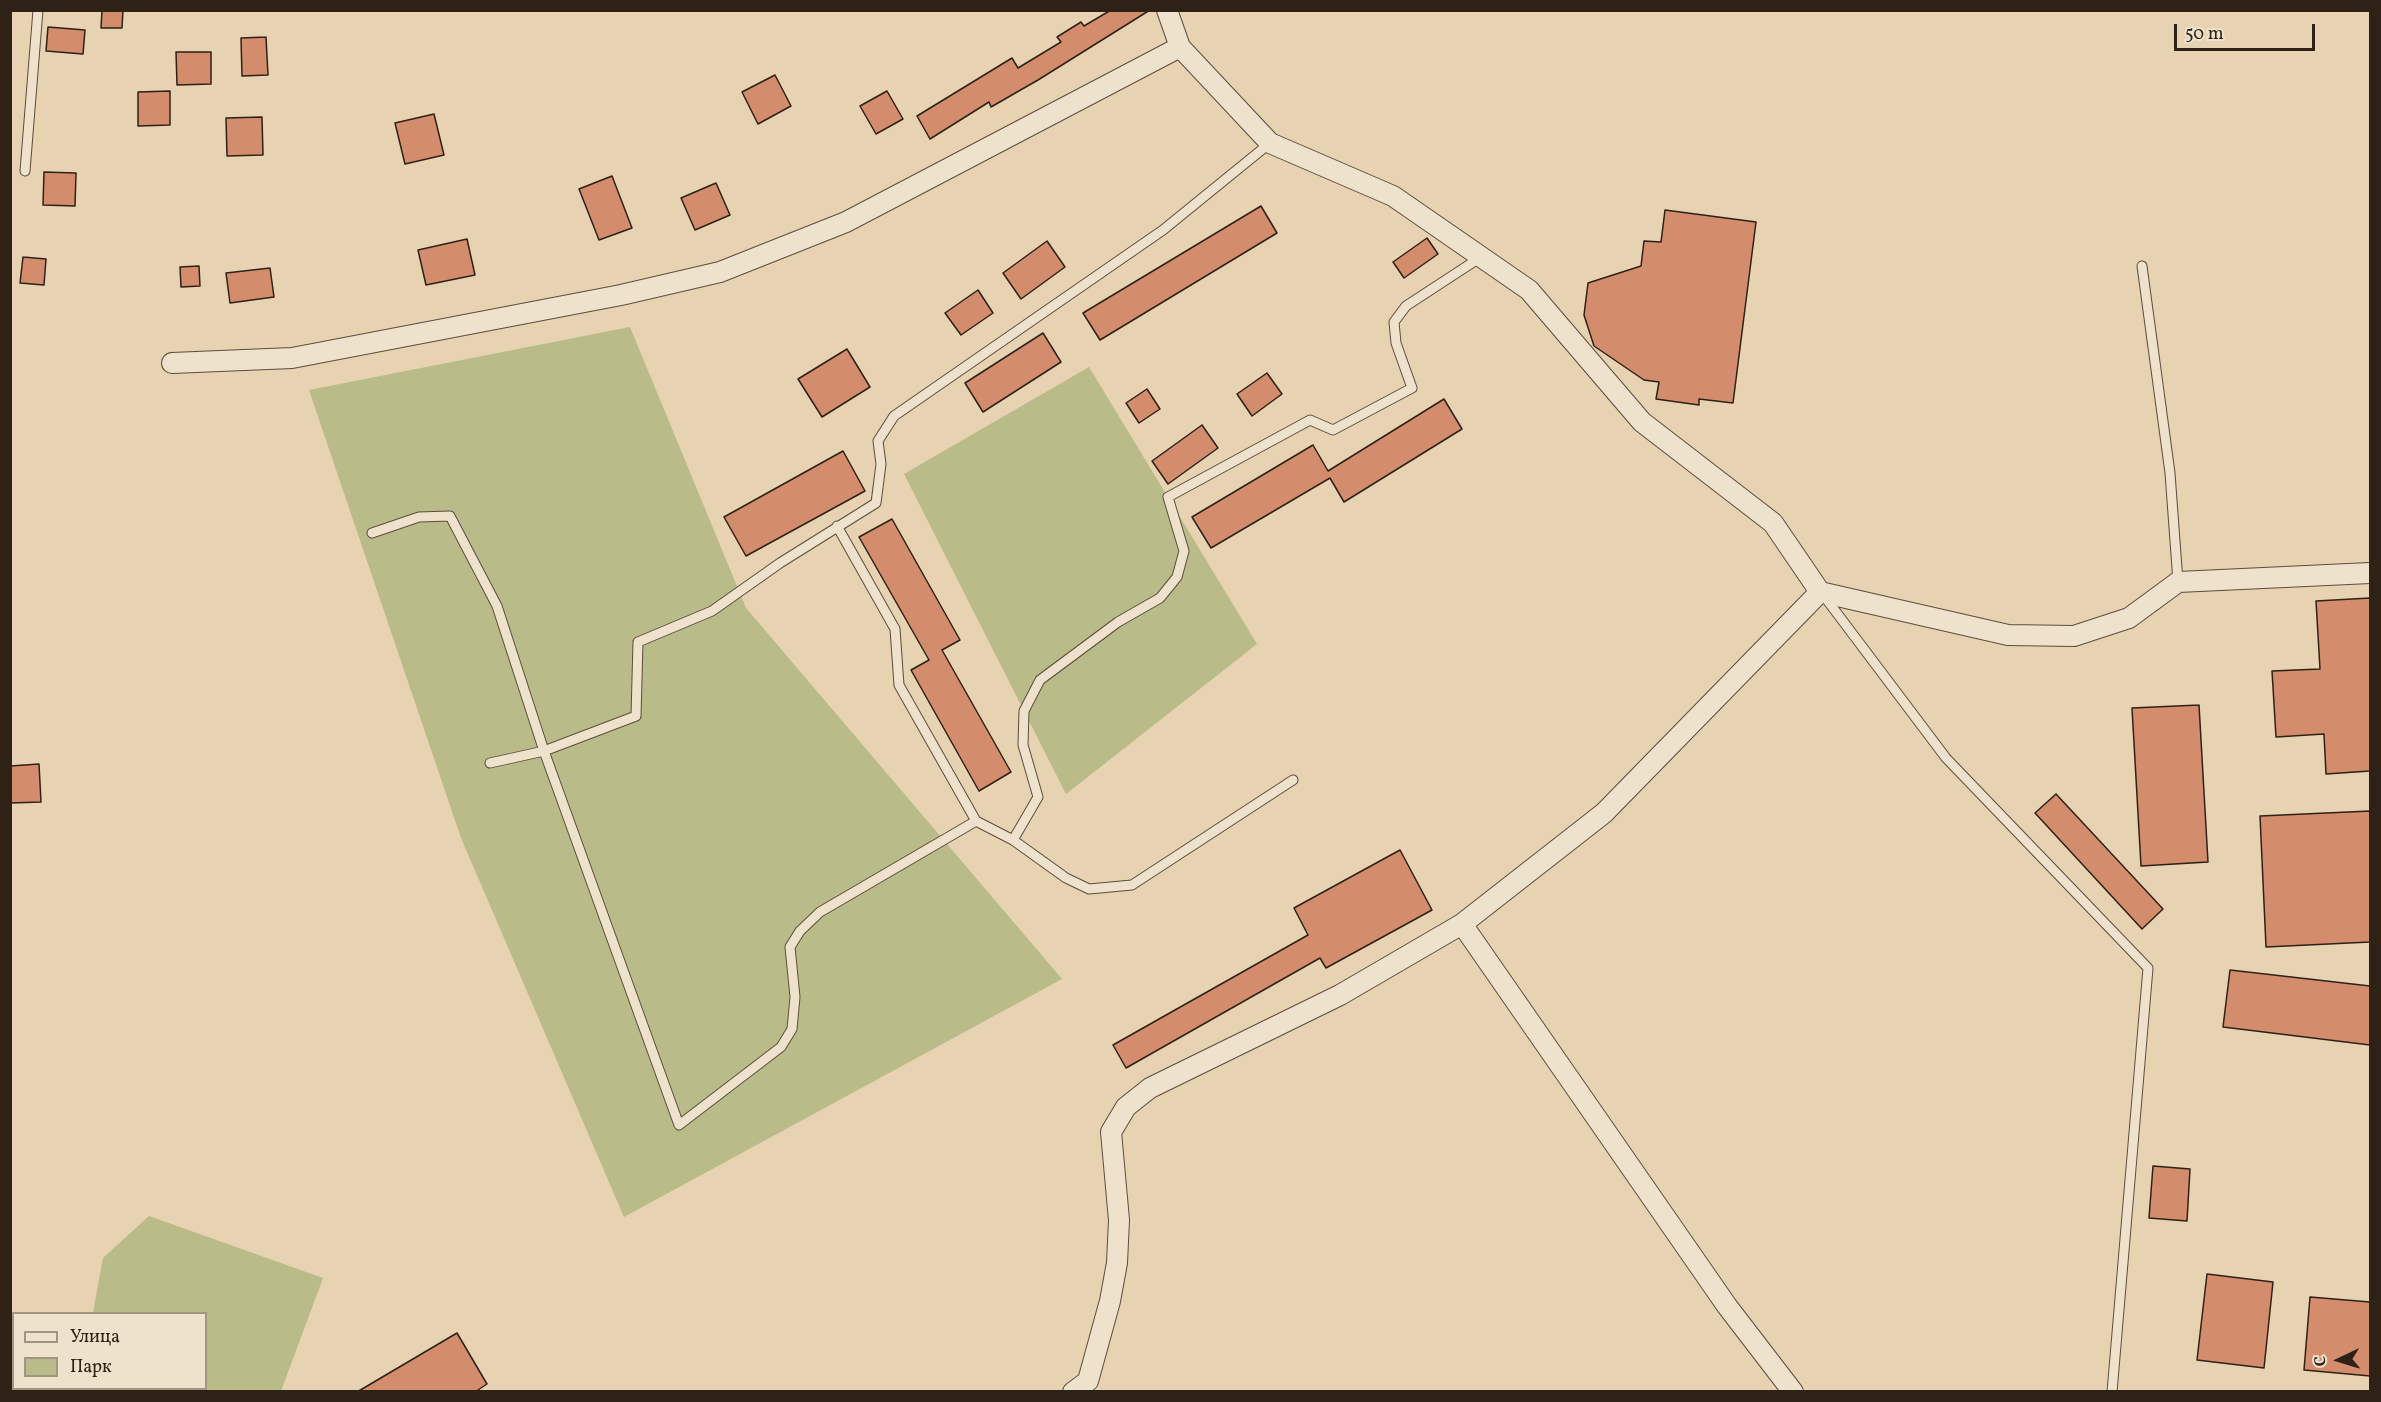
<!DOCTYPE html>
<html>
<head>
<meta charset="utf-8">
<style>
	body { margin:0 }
	#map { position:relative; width:2381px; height:1402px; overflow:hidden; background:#e7d2b1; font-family:Vollkorn,serif }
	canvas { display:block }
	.frame { position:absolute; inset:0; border:12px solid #2e2116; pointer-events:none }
	.legend { position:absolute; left:12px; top:1312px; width:195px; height:78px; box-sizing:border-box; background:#efe2cc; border:2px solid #a29583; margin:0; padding:8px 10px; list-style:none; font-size:18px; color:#2e2116 }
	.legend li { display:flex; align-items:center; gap:12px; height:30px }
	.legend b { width:30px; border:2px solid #a29583 }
	.north { position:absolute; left:2309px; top:1330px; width:60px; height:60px; -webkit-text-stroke:4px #efe2cc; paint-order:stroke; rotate:266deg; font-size:16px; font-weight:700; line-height:24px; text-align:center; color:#2e2116 }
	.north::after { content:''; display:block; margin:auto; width:21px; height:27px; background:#2e2116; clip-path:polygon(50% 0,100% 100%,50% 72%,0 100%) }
	.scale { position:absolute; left:2174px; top:24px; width:141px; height:27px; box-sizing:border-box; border:3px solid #2e2116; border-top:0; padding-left:8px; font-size:18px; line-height:21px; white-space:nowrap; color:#2e2116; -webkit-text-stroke:4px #efe2cc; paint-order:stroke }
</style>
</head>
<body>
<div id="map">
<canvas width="2381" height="1402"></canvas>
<div class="frame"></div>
<ul class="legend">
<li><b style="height:8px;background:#efe2cc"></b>Улица</li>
<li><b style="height:16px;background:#b9bb89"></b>Парк</li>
</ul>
<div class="north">С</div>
<div class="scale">50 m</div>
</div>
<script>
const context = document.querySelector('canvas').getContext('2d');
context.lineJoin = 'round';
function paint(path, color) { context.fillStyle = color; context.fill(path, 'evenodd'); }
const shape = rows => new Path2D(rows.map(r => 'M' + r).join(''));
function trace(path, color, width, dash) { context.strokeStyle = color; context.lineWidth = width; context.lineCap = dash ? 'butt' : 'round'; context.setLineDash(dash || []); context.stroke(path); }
paint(shape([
	[630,327,746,608,1062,979,624,1217,461,838,309,390],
	[1089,367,1257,644,1066,794,904,474],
	[149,1216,323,1278,281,1391,77,1391,78,1388,206,1388,206,1314,93,1313,103,1258]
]), '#b9bb89');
const building = shape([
	[102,10,123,10,122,28,101,28,102,10],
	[1111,10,1150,10,1038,80,991,107,989,102,930,139,917,116,1012,58,1018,68,1061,42,1057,37,1081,22,1084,26,1111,10],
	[48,27,85,30,83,54,46,51,48,27],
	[266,37,268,75,242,76,241,38,266,37],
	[176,52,211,52,211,84,177,85,176,52],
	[775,75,791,106,758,124,742,92,775,75],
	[170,91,170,125,138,126,138,92,170,91],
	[887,91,903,119,876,134,860,106,887,91],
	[434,114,444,155,405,164,395,123,434,114],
	[262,117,263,155,227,156,226,118,262,117],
	[44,172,76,173,75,206,43,205,44,172],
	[612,176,632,228,599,240,579,189,612,176],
	[716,183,730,215,695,230,681,198,716,183],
	[1261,206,1277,233,1100,340,1083,313,1261,206],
	[1665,210,1756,222,1733,403,1699,399,1699,405,1656,399,1659,382,1644,380,1594,346,1584,315,1588,283,1641,266,1644,241,1661,242,1665,210],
	[1427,238,1438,254,1404,278,1393,262,1427,238],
	[467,239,475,275,426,285,418,250,467,239],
	[1047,241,1065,267,1021,299,1003,273,1047,241],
	[23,257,46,259,44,285,20,283,23,257],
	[199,266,200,286,181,287,180,267,199,266],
	[270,268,274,297,230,303,226,273,270,268],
	[978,290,993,313,961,335,945,313,978,290],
	[1043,333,1061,362,983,412,965,383,1043,333],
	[847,349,870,387,822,417,798,379,847,349],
	[1267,373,1282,394,1252,416,1237,394,1267,373],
	[1147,389,1160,409,1139,423,1126,403,1147,389],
	[1444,399,1462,429,1344,502,1330,478,1211,548,1192,517,1313,445,1328,471,1444,399],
	[1202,425,1218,448,1168,484,1152,461,1202,425],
	[843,451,865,491,746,556,724,517,843,451],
	[892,519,960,640,942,650,1011,772,979,791,911,670,929,660,859,537,892,519],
	[2370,598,2370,771,2326,774,2324,734,2276,737,2272,671,2320,669,2316,601,2370,598],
	[2199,705,2208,862,2141,866,2132,708,2199,705],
	[39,764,41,802,10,803,10,766,39,764],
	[2056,794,2163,909,2142,929,2035,813,2056,794],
	[2370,811,2370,942,2266,947,2260,816,2370,811],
	[1400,850,1432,910,1326,968,1320,958,1126,1068,1113,1045,1308,935,1294,908,1400,850],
	[2230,970,2370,986,2370,1045,2223,1027,2230,970],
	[2153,1166,2190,1169,2187,1221,2149,1218,2153,1166],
	[2207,1274,2273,1282,2264,1368,2197,1360,2207,1274],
	[2310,1297,2370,1302,2370,1376,2304,1370,2310,1297],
	[457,1333,487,1384,475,1392,357,1392,457,1333]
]);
paint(building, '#d38c6c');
trace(building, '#2e2116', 1.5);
const service = shape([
	[25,171,38,10],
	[2142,266,2170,473,2178,582],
	[837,526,895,629,899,685,976,821],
	[372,533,419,517,450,516,497,606,544,751,679,1125,781,1047,792,1029,795,997,790,947,800,931,820,912,976,821,1013,840,1066,878,1089,889,1132,885,1293,780],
	[1824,596,1946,758,2148,968,2112,1392],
	[490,763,544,751,636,716,638,642,712,611,780,563,876,503,881,464,878,441,894,416,1163,230,1270,143],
	[1013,840,1038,797,1023,745,1024,711,1040,680,1118,622,1160,598,1177,577,1184,551,1168,497,1310,420,1333,430,1412,388,1396,343,1394,322,1406,306,1481,257]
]);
const minor = shape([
	[1167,10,1180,47,1270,143,1393,196,1529,290,1642,422,1773,523,1820,592,2008,635,2074,636,2129,618,2178,582,2370,573],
	[172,363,292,358,621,295,720,272,846,222,1180,47],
	[1462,924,1727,1306,1793,1392],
	[1073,1392,1088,1381,1110,1301,1117,1263,1119,1220,1111,1132,1126,1107,1150,1088,1340,995,1462,924,1604,813,1820,592]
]);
trace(service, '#5c4d3d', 11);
trace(minor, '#5c4d3d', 22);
trace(service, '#efe2cc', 9);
trace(minor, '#efe2cc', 20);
</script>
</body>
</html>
